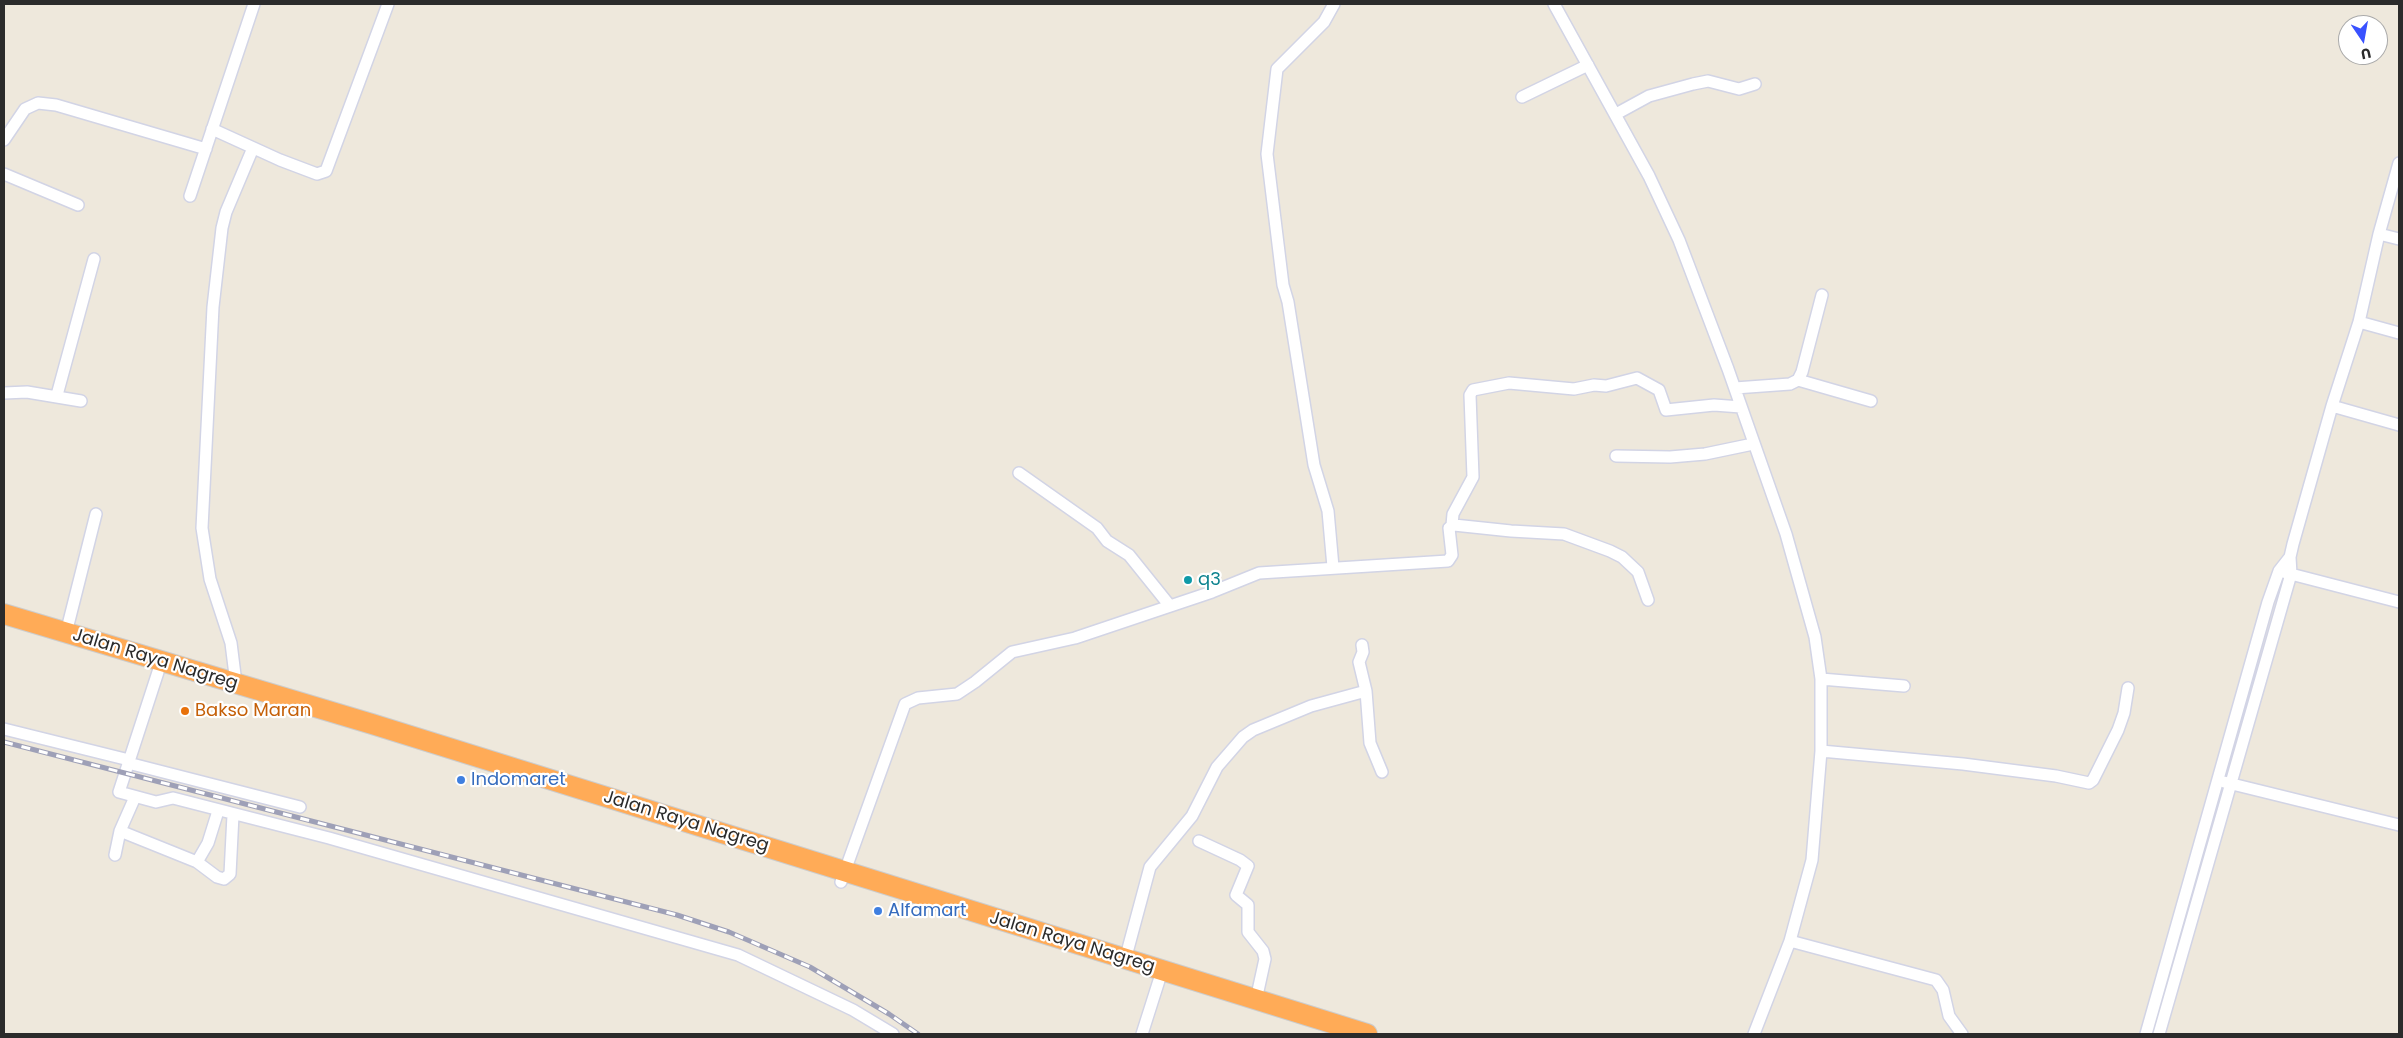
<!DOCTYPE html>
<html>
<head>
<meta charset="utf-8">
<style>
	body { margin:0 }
	#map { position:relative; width:2403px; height:1038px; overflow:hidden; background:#eee8dc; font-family:Poppins,sans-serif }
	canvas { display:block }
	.frame { position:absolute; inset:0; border:5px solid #2b2b2b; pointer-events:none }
	.north { position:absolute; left:2338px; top:15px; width:50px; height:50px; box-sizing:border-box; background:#fff; border:1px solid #aaa; border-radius:50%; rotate:168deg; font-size:14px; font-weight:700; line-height:20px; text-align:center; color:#2b2b2b }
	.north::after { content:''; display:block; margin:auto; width:18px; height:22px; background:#3951ff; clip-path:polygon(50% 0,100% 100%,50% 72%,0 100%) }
</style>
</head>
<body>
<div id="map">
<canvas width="2403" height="1038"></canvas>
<div class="frame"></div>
<div class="north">U</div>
</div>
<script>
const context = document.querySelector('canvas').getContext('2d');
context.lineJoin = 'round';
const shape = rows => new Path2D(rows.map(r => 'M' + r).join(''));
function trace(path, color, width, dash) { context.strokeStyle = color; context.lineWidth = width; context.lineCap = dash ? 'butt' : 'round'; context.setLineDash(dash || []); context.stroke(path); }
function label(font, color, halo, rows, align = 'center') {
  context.font = font + ' Poppins,sans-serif'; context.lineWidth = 4.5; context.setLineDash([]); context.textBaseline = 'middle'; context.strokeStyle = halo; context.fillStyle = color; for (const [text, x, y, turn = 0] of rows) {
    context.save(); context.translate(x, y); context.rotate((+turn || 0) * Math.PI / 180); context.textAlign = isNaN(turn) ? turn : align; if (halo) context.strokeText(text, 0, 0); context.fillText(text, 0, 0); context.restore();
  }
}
const street = shape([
	[1554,4,1649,176,1679,240,1728,369,1786,534,1815,637,1821,679,1821,751,1812,860,1790,941,1754,1034],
	[1522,97,1588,65],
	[1616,114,1649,96,1693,84,1708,81,1739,89,1755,84],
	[212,129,280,160,317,174,326,171,388,4],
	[4,140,25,109,38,103,56,105,206,149],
	[4,174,78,205],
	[190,196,254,4],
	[2379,234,2399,239],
	[2359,322,2399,333],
	[1798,380,1871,401],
	[1735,388,1790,384,1798,380,1802,372,1822,295],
	[4,393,27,392,81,401],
	[57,395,94,259],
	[2332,406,2399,425],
	[1616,456,1670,457,1705,454,1753,444],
	[1019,473,1097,528,1107,541,1129,555,1170,606],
	[1452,525,1453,514,1473,477,1470,395,1473,390,1509,383,1574,389,1594,385,1606,386,1637,378,1659,390,1666,410,1714,405,1741,407],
	[1333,567,1328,511,1314,465,1288,302,1283,285,1267,154,1277,69,1324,22,1334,4],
	[2283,572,2399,602],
	[66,633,96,514],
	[158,672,119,792,156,802,173,798,329,838,738,955,853,1010,893,1034],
	[1821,679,1904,686],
	[236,683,231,643,210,579,202,528,213,307,222,228,226,212,253,148],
	[1366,691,1370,743,1382,772],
	[4,729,129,760],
	[1821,751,1963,764,2056,776,2089,783,2093,780,2118,730,2124,713,2128,688],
	[128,763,300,807],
	[2224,782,2399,825],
	[120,831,197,862,208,843,218,811],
	[1199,841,1240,860,1248,866,1236,895,1248,905,1248,932,1263,951,1265,959,1256,1000],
	[115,855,120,831,135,797],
	[197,862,217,877,224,879,230,874,233,815],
	[841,882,905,704,918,698,957,694,975,682,1012,652,1075,638,1212,592,1259,573,1448,561,1452,555,1449,528,1454,525,1511,531,1564,534,1610,551,1622,557,1638,572,1648,600],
	[1790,941,1936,980,1943,990,1949,1016,1962,1034],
	[1125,960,1150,867,1192,816,1217,767,1243,737,1253,730,1311,706,1366,691,1359,662,1363,652,1362,645],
	[1142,1034,1162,971],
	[2146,1034,2268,602,2279,571,2290,557],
	[2159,1034,2291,574,2290,557,2293,544,2332,406,2359,322,2379,234,2399,163]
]);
const highway = shape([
	[4,614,372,724,1367,1034]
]);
trace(street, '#d2d4e5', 14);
trace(highway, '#ccc', 22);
trace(street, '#fff', 11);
trace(highway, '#ffab57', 20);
const rail = shape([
	[4,742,677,915,729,932,810,967,889,1014,918,1034]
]);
trace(rail, '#9ea0b7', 5);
trace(rail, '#fff', 3, [9]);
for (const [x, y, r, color] of [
	[1188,580,5,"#0f9aa8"],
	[185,711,5,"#e8710a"],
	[461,780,5,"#3f7fe0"],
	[878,911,5,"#3f7fe0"]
]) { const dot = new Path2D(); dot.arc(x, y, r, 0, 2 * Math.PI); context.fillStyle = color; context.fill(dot); trace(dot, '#fff', 2); }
label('18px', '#0d838f', '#fff', [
	["q3",1198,580]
], 'left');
label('18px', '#2b2b2b', '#fff', [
	["Jalan Raya Nagreg",155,660,17],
	["Jalan Raya Nagreg",686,822,17],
	["Jalan Raya Nagreg",1072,943,17]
]);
label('18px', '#c56008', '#fff', [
	["Bakso Maran",195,711]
], 'left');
label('18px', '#366cbe', '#fff', [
	["Indomaret",471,780],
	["Alfamart",888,911]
], 'left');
</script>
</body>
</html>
